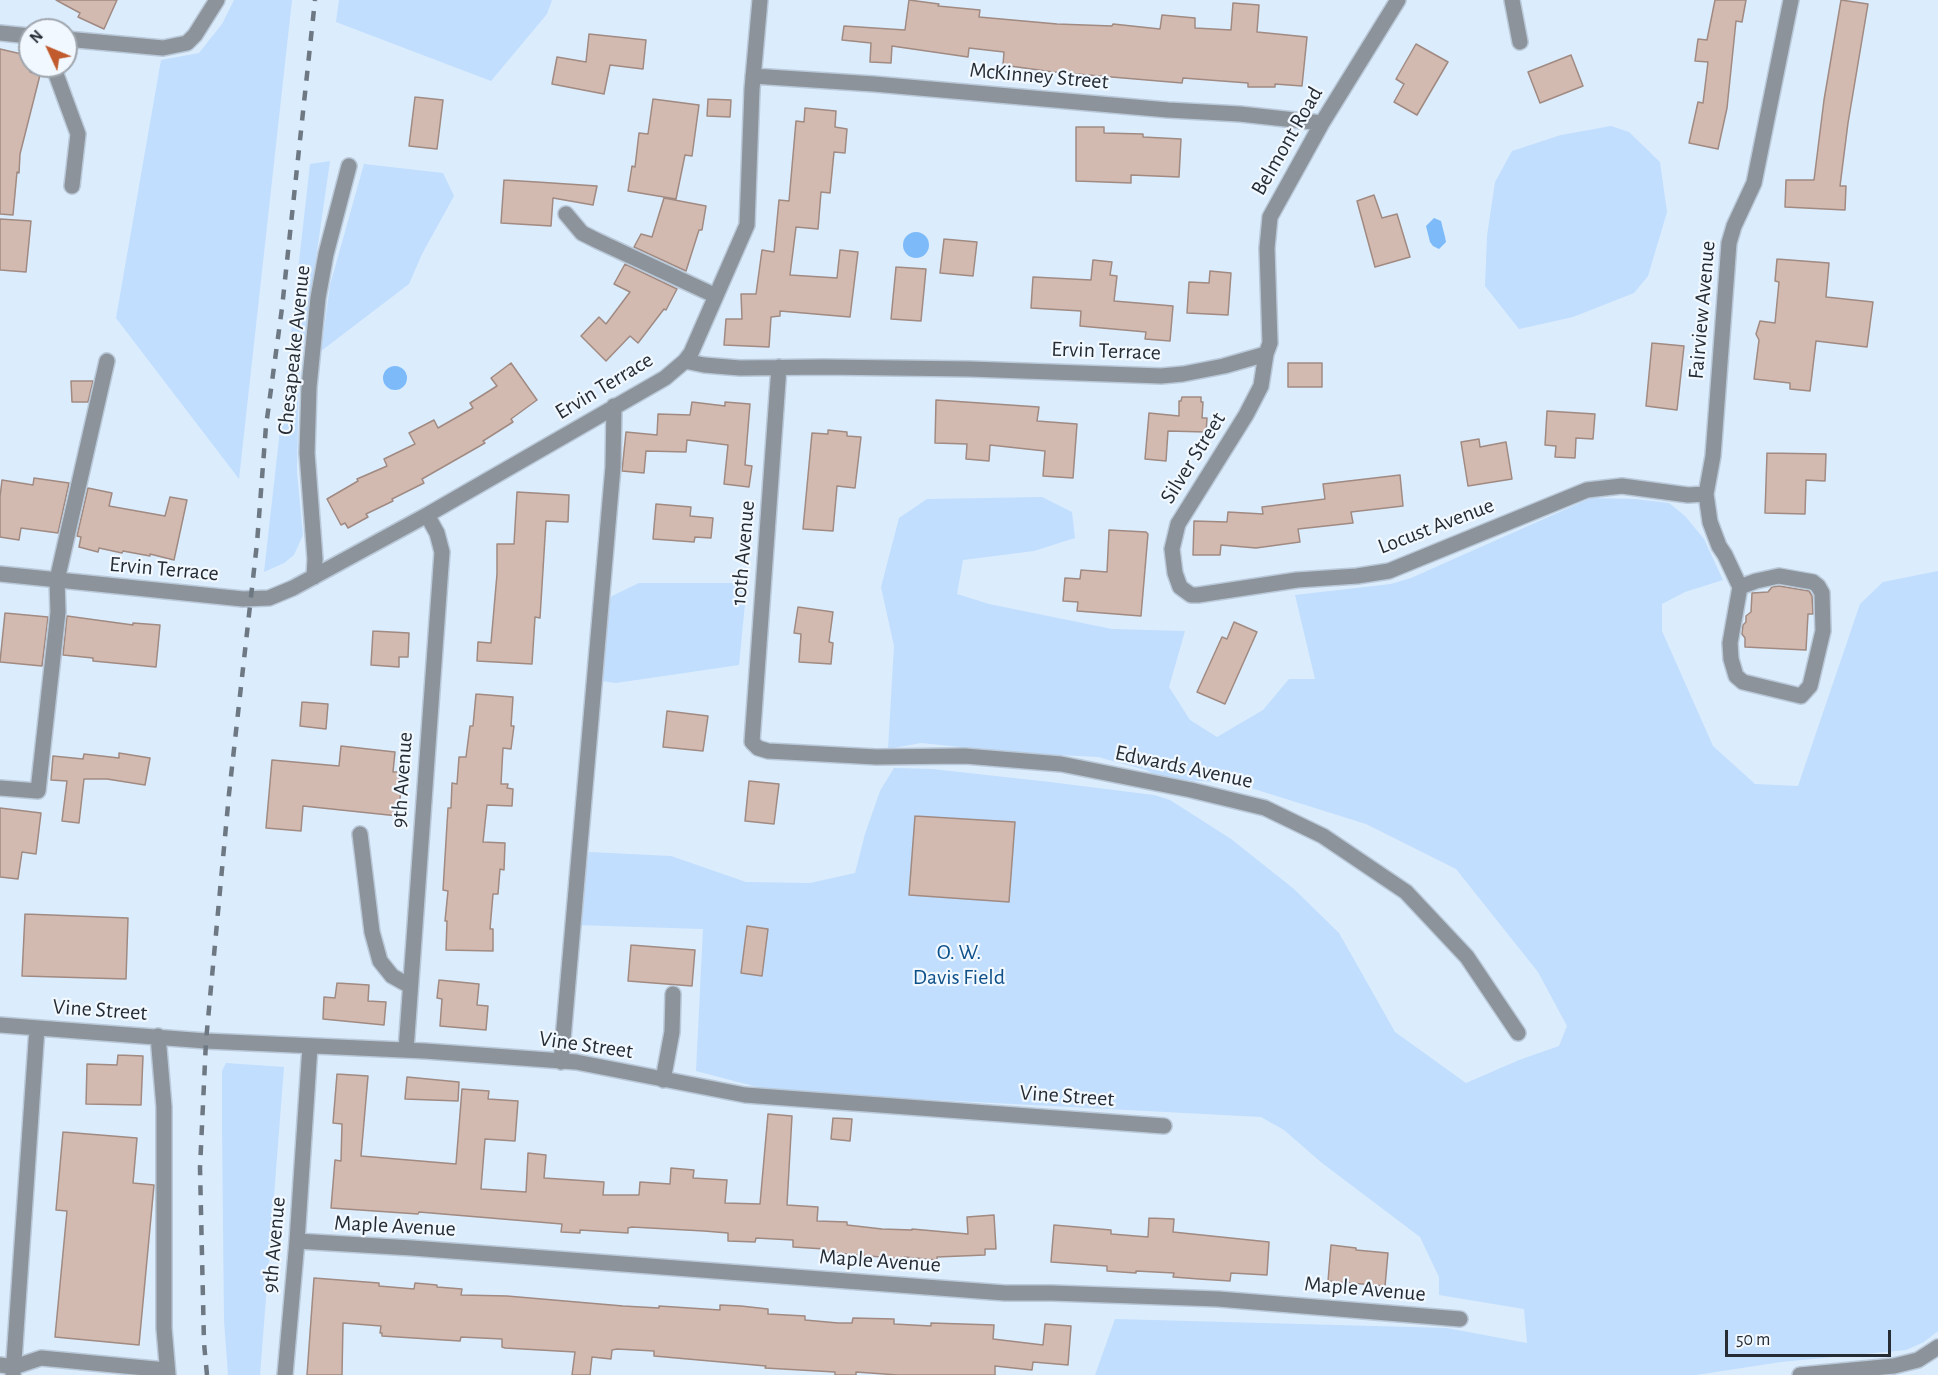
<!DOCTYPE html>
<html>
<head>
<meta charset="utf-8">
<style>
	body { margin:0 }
	#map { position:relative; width:1938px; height:1375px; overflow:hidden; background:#dbecfd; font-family:"Alegreya Sans",sans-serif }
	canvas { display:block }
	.north { position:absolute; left:18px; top:18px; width:60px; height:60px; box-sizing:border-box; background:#f1f8ff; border:2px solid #a0a6ad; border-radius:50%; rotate:314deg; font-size:16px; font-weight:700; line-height:24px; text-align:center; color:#262c33 }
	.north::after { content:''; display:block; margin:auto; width:21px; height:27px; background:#c15b2d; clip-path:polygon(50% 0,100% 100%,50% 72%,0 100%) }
	.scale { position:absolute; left:1725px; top:1330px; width:166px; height:27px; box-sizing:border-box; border:3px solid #262c33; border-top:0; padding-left:8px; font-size:18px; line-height:21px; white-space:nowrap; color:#262c33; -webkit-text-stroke:4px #f1f8ff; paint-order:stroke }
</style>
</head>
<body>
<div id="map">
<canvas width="1938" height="1375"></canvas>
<div class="north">N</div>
<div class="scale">50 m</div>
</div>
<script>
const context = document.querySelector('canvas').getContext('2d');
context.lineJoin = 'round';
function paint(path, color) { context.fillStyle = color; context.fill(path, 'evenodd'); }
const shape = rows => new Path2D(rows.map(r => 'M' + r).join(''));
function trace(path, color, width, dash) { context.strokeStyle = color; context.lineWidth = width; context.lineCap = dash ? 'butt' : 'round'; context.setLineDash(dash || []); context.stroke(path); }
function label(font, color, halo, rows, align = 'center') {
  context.font = font + ' "Alegreya Sans",sans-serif'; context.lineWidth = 4.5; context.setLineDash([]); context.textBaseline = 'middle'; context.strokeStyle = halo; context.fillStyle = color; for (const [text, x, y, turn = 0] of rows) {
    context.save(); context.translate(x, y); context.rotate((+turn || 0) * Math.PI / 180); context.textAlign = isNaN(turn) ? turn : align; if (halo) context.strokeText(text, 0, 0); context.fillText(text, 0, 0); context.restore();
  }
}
paint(shape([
	[234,0,292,0,239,479,116,318,161,60,199,53,222,24],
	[339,0,552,0,547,14,491,81,336,22],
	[1611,126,1629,132,1660,162,1667,212,1648,276,1634,293,1573,317,1519,329,1485,286,1487,236,1495,182,1512,151,1561,135],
	[330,161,299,377,297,472,303,535,294,555,284,563,264,572,310,164],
	[364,164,443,173,454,196,422,254,409,284,321,351,330,285],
	[1042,497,1072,512,1075,538,1034,551,963,560,957,594,989,604,1112,629,1185,631,1169,687,1190,720,1217,737,1263,710,1289,679,1315,679,1295,595,1391,584,1411,578,1591,498,1635,499,1669,503,1685,516,1704,539,1723,580,1685,592,1662,604,1662,631,1713,746,1755,784,1798,786,1860,604,1883,582,1938,571,1938,1331,1924,1342,1906,1350,1781,1362,1696,1375,1095,1375,1115,1319,1447,1328,1527,1343,1524,1309,1439,1295,1439,1277,1420,1237,1322,1163,1284,1130,1261,1117,784,1092,757,1087,696,1071,703,929,576,925,589,852,671,856,746,882,810,883,855,873,865,834,880,791,894,768,932,769,1050,782,1154,795,1170,800,1231,839,1294,889,1339,933,1395,1032,1466,1083,1519,1060,1559,1046,1567,1026,1538,972,1456,869,1366,824,1235,783,1163,779,1146,770,1098,757,1018,753,921,743,888,749,894,646,881,587,899,518,927,499],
	[639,583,747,583,739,665,616,683,601,681,605,608,612,596],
	[226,1063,284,1067,260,1375,228,1375,224,1320,222,1125,222,1071]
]), '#c1defe');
paint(shape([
	[1434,218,1441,221,1445,237,1446,242,1439,249,1433,246,1430,242,1426,226],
	'903 245a13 13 0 1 1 26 0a13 13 0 1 1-26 0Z',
	'383 378a12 12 0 1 1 24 0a12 12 0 1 1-24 0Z'
]), '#7dbaf9');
const building = shape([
	[56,0,117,0,104,29,78,17,80,13,56,0],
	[909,0,939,4,938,6,980,10,979,17,1057,24,1112,26,1113,24,1160,29,1162,15,1195,18,1195,28,1231,30,1233,3,1259,5,1257,32,1307,37,1302,86,1275,84,1275,87,1248,87,1248,83,1183,78,1182,83,1053,72,1003,65,1004,52,969,48,968,57,892,46,891,63,870,62,871,43,842,40,844,26,905,30,909,0],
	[1715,0,1746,0,1742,22,1736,21,1727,108,1718,149,1689,143,1698,102,1703,103,1708,62,1695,61,1698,39,1707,40,1715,0],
	[1841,0,1868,4,1848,123,1840,186,1846,186,1845,210,1785,207,1786,180,1814,180,1824,100,1841,0],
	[589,34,646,40,643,69,610,65,604,94,552,84,557,57,586,62,589,34],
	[1416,44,1448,62,1417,115,1394,102,1404,84,1396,79,1416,44],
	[0,49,30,56,30,72,40,75,20,154,19,173,17,172,13,215,0,214,0,49],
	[1571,55,1583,86,1540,103,1528,72,1571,55],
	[415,97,443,100,437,149,409,146,415,97],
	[653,99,699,105,692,156,685,155,676,199,628,191,632,166,635,167,639,133,648,134,653,99],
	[708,99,731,100,730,117,707,116,708,99],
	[805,108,836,111,835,127,847,129,845,153,834,152,830,193,821,192,818,229,796,227,790,275,837,278,840,250,858,252,850,317,780,311,780,316,771,317,769,347,724,345,726,319,742,319,741,294,756,294,762,250,774,252,779,200,789,201,796,121,804,122,805,108],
	[1076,127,1104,127,1104,133,1143,134,1143,137,1181,139,1179,177,1131,175,1131,183,1076,181,1076,127],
	[504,180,537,182,597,186,593,205,553,198,551,226,501,223,504,180],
	[1374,195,1382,218,1397,214,1410,257,1375,267,1357,201,1374,195],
	[664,198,706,206,702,230,699,230,686,271,634,247,641,234,652,237,664,198],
	[0,219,31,221,26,272,0,270,0,219],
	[944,239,977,242,973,276,940,273,944,239],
	[1777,259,1829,263,1826,297,1873,302,1867,347,1816,341,1810,391,1790,389,1790,383,1754,379,1759,340,1756,334,1760,321,1775,323,1779,282,1775,281,1777,259],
	[1093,260,1112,262,1110,275,1117,276,1114,301,1173,306,1170,341,1145,339,1146,332,1080,326,1081,311,1031,308,1033,277,1091,280,1093,260],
	[625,264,677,289,666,310,664,309,638,343,630,336,606,361,581,336,599,317,606,324,630,292,614,284,625,264],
	[896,267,926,269,921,321,891,319,896,267],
	[1210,271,1231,273,1228,315,1187,313,1189,282,1209,283,1210,271],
	[1652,343,1684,346,1677,410,1646,406,1652,343],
	[511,363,537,400,511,419,513,422,483,441,485,443,422,479,424,483,392,499,393,501,366,514,368,517,348,528,345,523,341,525,327,499,358,481,357,479,387,466,384,459,415,444,409,433,434,420,438,428,473,408,470,403,497,386,491,378,511,363],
	[1288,363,1322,363,1322,387,1288,387,1288,363],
	[71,381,93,381,88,402,72,402,71,381],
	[1182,397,1201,397,1201,402,1203,402,1202,418,1207,418,1206,432,1168,431,1166,461,1145,459,1149,413,1179,416,1179,401,1181,401,1182,397],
	[936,400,1039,407,1037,421,1077,424,1073,478,1043,476,1045,451,990,445,989,461,966,459,967,444,935,443,936,400],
	[692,402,725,406,725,402,750,404,745,465,752,466,749,487,724,484,728,445,687,440,686,452,646,451,644,473,622,471,626,432,657,435,658,414,690,415,692,402],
	[1547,411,1595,414,1593,439,1576,438,1575,458,1555,457,1556,446,1545,445,1547,411],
	[828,430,847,432,847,436,861,437,855,488,837,486,833,531,803,529,812,433,828,434,828,430],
	[1479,439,1480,447,1506,442,1512,479,1468,486,1461,442,1479,439],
	[1767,453,1826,454,1825,481,1806,480,1805,514,1765,513,1767,453],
	[1400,475,1403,506,1351,512,1353,523,1298,529,1300,542,1256,548,1221,545,1220,555,1193,555,1194,521,1227,522,1228,512,1263,514,1262,507,1325,499,1323,484,1400,475],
	[34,478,69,483,58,533,21,528,19,540,0,537,0,497,2,480,33,485,34,478],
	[88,488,112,493,109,506,165,516,170,497,187,500,174,560,150,554,150,556,123,551,122,553,99,548,98,552,79,547,81,537,77,536,88,488],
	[517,492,569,495,568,522,546,521,540,618,535,617,532,664,477,661,478,642,491,643,497,574,497,544,514,544,517,492],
	[656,504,691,507,690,516,713,518,711,538,695,537,694,542,653,539,656,504],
	[1109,530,1146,532,1148,534,1141,616,1077,611,1078,602,1063,601,1065,578,1080,579,1081,570,1107,572,1109,530],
	[1779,586,1809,591,1812,596,1813,614,1808,614,1806,650,1745,647,1745,638,1742,634,1743,625,1746,622,1746,616,1751,612,1752,593,1768,592,1772,587,1779,586],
	[798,607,833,612,829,642,833,643,831,664,799,662,801,634,794,633,798,607],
	[5,613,48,617,42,666,0,662,5,613],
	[67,616,133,625,133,623,160,625,156,667,93,661,93,658,63,655,67,616],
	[1234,622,1257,632,1225,704,1197,692,1222,637,1227,639,1234,622],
	[373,631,409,633,408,657,399,657,399,667,371,665,373,631],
	[476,694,513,697,511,726,514,726,511,749,503,748,501,784,508,784,507,788,513,789,512,806,487,805,483,842,505,843,504,870,500,869,498,894,493,894,490,929,493,929,493,951,446,950,447,921,445,921,448,891,443,890,448,808,451,808,452,783,457,784,459,757,466,757,470,726,473,726,476,694],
	[302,702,328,704,326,729,300,726,302,702],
	[667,711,708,716,703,751,663,747,667,711],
	[341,746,395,752,393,772,403,772,398,816,303,806,301,831,266,828,272,760,339,766,341,746],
	[119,753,150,758,145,785,107,779,84,779,79,823,62,821,67,781,51,780,53,756,83,759,84,754,119,758,119,753],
	[749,781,779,784,774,824,745,821,749,781],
	[0,808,41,813,36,854,22,852,18,879,0,877,0,808],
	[915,816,1015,822,1009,902,909,895,915,816],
	[25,914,128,918,126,979,22,976,25,914],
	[747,926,768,929,762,976,741,973,747,926],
	[631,945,695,950,692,986,628,981,631,945],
	[439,980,479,984,477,1005,488,1006,486,1030,440,1026,442,999,437,998,439,980],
	[337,983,369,985,368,1001,386,1002,384,1025,323,1019,324,997,335,998,337,983],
	[118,1055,143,1056,141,1105,86,1104,87,1064,117,1065,118,1055],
	[337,1074,368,1076,361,1156,456,1164,462,1089,489,1091,488,1099,518,1101,515,1141,485,1139,481,1189,526,1192,528,1153,546,1155,544,1178,604,1182,603,1195,639,1195,640,1182,670,1184,671,1168,694,1170,693,1178,727,1180,725,1203,760,1204,768,1114,792,1116,787,1205,818,1207,817,1221,847,1222,847,1225,882,1229,912,1230,912,1229,968,1234,967,1217,994,1215,996,1249,985,1249,985,1255,937,1257,937,1260,904,1257,903,1259,825,1252,825,1249,793,1247,793,1240,756,1238,755,1242,728,1241,728,1233,704,1231,632,1227,628,1228,628,1233,580,1230,580,1233,561,1232,562,1224,419,1212,418,1214,331,1208,335,1160,341,1161,342,1124,333,1123,337,1074],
	[407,1077,459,1082,458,1101,405,1099,407,1077],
	[833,1118,852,1119,850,1141,831,1139,833,1118],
	[63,1132,137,1138,133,1183,154,1185,139,1345,55,1337,67,1211,56,1210,63,1132],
	[1149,1218,1174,1219,1173,1232,1269,1242,1267,1275,1231,1273,1230,1281,1199,1279,1173,1277,1174,1273,1136,1271,1136,1273,1107,1271,1107,1266,1051,1262,1054,1225,1111,1230,1111,1234,1148,1237,1149,1218],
	[1331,1245,1356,1248,1356,1250,1388,1253,1385,1286,1328,1281,1331,1245],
	[314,1278,379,1283,379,1286,414,1289,415,1283,437,1285,437,1287,462,1289,461,1295,507,1296,623,1306,659,1308,659,1306,720,1310,720,1305,741,1306,768,1309,768,1314,805,1316,805,1320,838,1323,852,1323,853,1318,894,1319,894,1324,931,1326,931,1323,994,1325,993,1339,1043,1345,1045,1324,1071,1326,1068,1365,1033,1362,1032,1370,995,1366,995,1375,898,1375,856,1372,856,1375,835,1375,835,1372,765,1368,766,1366,654,1356,654,1351,617,1349,612,1350,611,1359,592,1357,590,1375,572,1375,575,1352,505,1348,502,1347,502,1339,461,1337,460,1341,382,1336,382,1333,380,1333,381,1326,343,1323,342,1375,307,1375,314,1278]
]);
paint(building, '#d2bab1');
trace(building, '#a08a81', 1.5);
const minor = shape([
	[1398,0,1322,123,1270,217,1267,248,1270,343,1266,354,1261,386,1246,415,1178,524,1172,549,1175,573,1180,587,1191,595,1198,595,1297,580,1357,576,1389,571,1587,490,1622,486,1688,495,1706,494],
	[1512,0,1520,42],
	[0,33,30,36],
	[66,39,163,48,187,43,195,35,217,0],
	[53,66,78,134,72,186],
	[753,76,874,84,1168,110,1240,114,1322,123],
	[566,214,582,233,598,241,716,296],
	[685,361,704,365,740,368,823,367,970,369,1161,376,1183,374,1224,366,1266,354],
	[779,367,752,742,758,748,768,751,876,757,965,756,1061,764,1191,790,1265,808,1323,836,1406,892,1467,957,1518,1033],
	[0,574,243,599,269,598,293,588,427,515,665,378,685,361,691,353,747,225,752,89,760,0],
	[314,577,315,559,307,453,309,387,318,298,326,254,349,166],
	[1740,587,1756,581,1779,576,1813,582,1818,586,1822,593,1823,631,1810,686,1801,696,1743,682,1736,676,1731,659,1730,643,1740,587,1725,555,1719,546,1710,522,1706,494,1713,456,1729,243,1734,226,1754,183,1791,0],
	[0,788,38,791,58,612,57,580,107,361],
	[360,834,372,932,380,961,392,976,410,986],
	[0,1025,206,1041,425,1051,576,1062,745,1095,1164,1126],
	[158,1036,164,1107,164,1328,168,1375],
	[406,1050,442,552,437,533,427,515],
	[561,1062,613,467,614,406],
	[663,1080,672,1032,673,994],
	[297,1241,412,1248,1005,1293,1052,1293,1218,1299,1460,1319],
	[0,1365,14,1367,41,1358,166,1370],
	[13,1375,37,1028],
	[285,1375,297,1241,310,1046],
	[1800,1375,1894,1366,1918,1360,1938,1347]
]);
trace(minor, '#bac9d9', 18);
trace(minor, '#8c939a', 15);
trace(shape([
	[207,1375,204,1343,200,1168,206,1041,229,794,257,543,266,426,282,308,315,0]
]), '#6e7883', 4.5, [10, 10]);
label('22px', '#262c33', '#f1f8ff', [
	["McKinney Street",1039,76,5],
	["Belmont Road",1287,141,-60],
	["Fairview Avenue",1702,310,-85],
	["Chesapeake Avenue",294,350,-84],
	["Ervin Terrace",1106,351,2],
	["Ervin Terrace",604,386,-31],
	["Silver Street",1193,458,-58],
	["Locust Avenue",1436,526,-21],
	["10th Avenue",743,553,-85],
	["Ervin Terrace",164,569,5],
	["Edwards Avenue",1184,767,12],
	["9th Avenue",402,780,-86],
	["Vine Street",100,1010,4],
	["Vine Street",586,1045,8],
	["Vine Street",1067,1096,4],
	["Maple Avenue",395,1226,3],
	["9th Avenue",274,1245,-85],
	["Maple Avenue",880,1261,4],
	["Maple Avenue",1365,1289,5]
]);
label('22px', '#0e5089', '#f1f8ff', [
	["O. W.",959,952],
	["Davis Field",959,977]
]);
</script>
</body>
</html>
